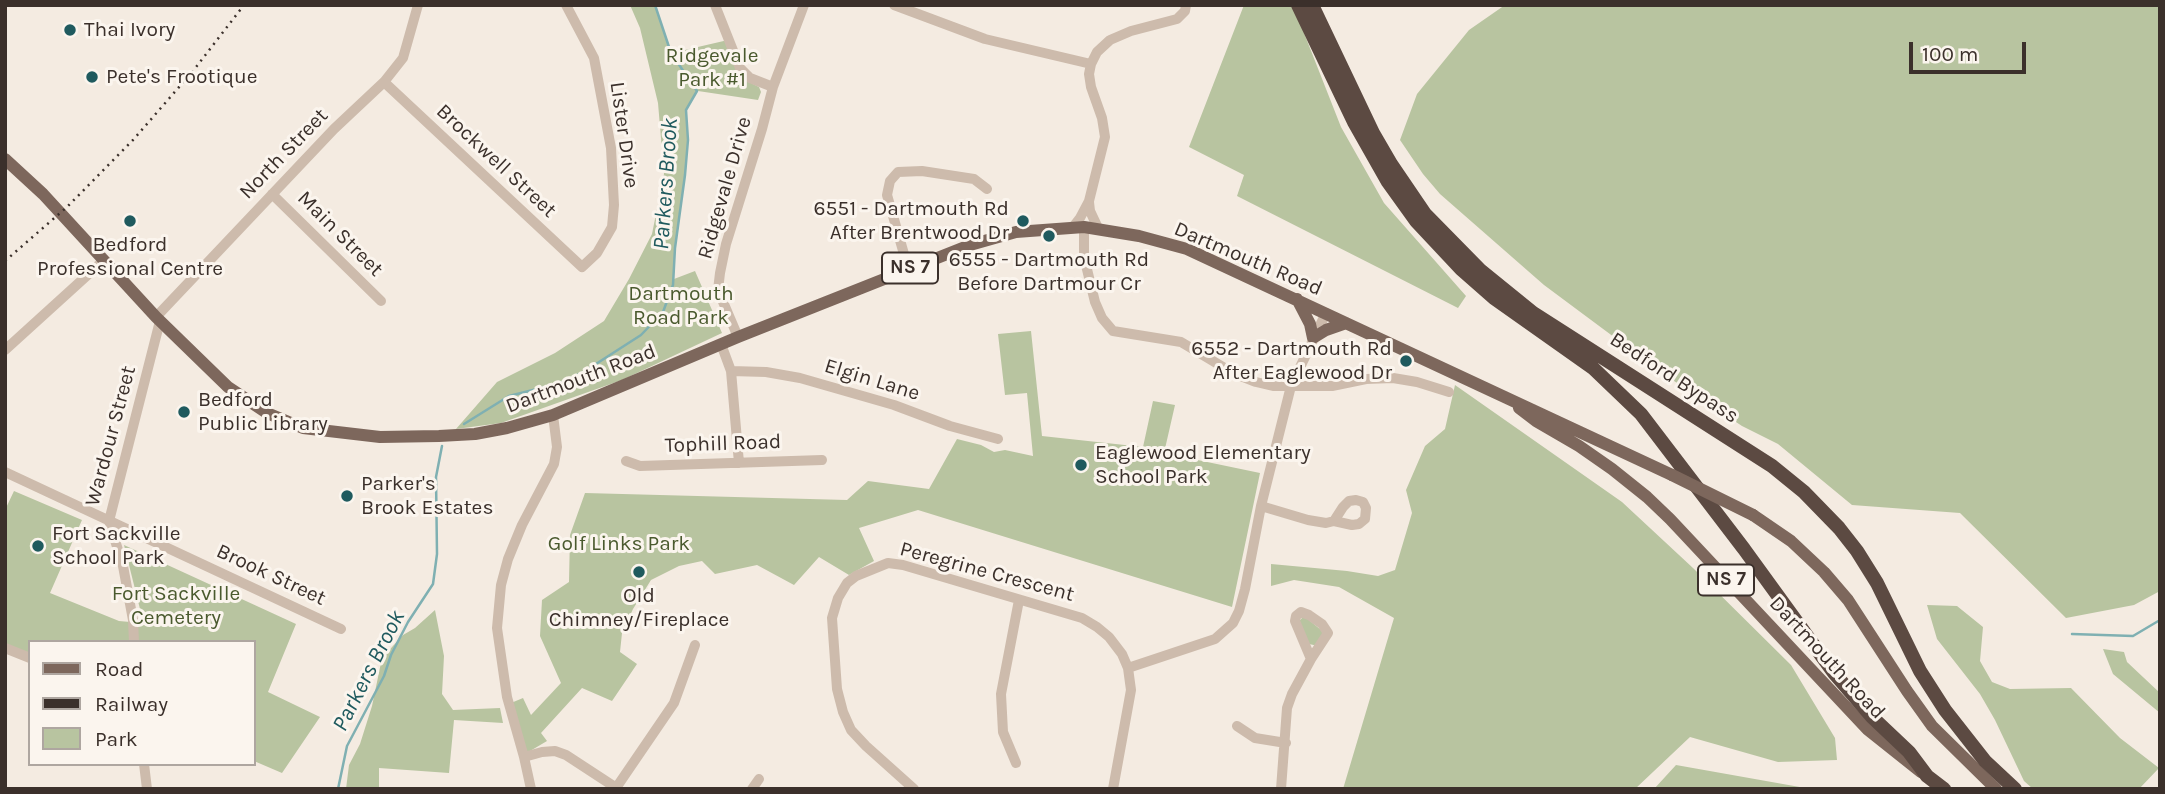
<!DOCTYPE html>
<html>
<head>
<meta charset="utf-8">
<style>
	body { margin:0 }
	#map { position:relative; width:2165px; height:794px; overflow:hidden; background:#f4ebe1; font-family:Karla,sans-serif }
	canvas { display:block }
	.frame { position:absolute; inset:0; border:7px solid #3b302b; pointer-events:none }
	.legend { position:absolute; left:28px; top:640px; width:228px; height:126px; box-sizing:border-box; background:#fbf5ee; border:2px solid #aea6a0; margin:0; padding:9px 12px; list-style:none; font-size:21px; color:#3b302b }
	.legend li { display:flex; align-items:center; gap:14px; height:35px }
	.legend b { width:35px; border:2px solid #aea6a0 }
	.scale { position:absolute; left:1909px; top:42px; width:117px; height:32px; box-sizing:border-box; border:4px solid #3b302b; border-top:0; padding-left:9px; font-size:21px; line-height:24px; white-space:nowrap; color:#3b302b; -webkit-text-stroke:5px #fbf5ee; paint-order:stroke }
</style>
</head>
<body>
<div id="map">
<canvas width="2165" height="794"></canvas>
<div class="frame"></div>
<ul class="legend">
<li><b style="height:9px;background:#7d675c"></b>Road</li>
<li><b style="height:9px;background:#3b302b"></b>Railway</li>
<li><b style="height:19px;background:#b8c4a0"></b>Park</li>
</ul>
<div class="scale">100 m</div>
</div>
<script>
const context = document.querySelector('canvas').getContext('2d');
context.lineJoin = 'round';
function paint(path, color) { context.fillStyle = color; context.fill(path, 'evenodd'); }
const shape = rows => new Path2D(rows.map(r => 'M' + r).join(''));
function trace(path, color, width, dash) { context.strokeStyle = color; context.lineWidth = width; context.lineCap = dash ? 'butt' : 'round'; context.setLineDash(dash || []); context.stroke(path); }
function label(font, color, halo, rows, align = 'center') {
  context.font = font + ' Karla,sans-serif'; context.lineWidth = 6; context.setLineDash([]); context.textBaseline = 'middle'; context.strokeStyle = halo; context.fillStyle = color; for (const [text, x, y, turn = 0] of rows) {
    context.save(); context.translate(x, y); context.rotate((+turn || 0) * Math.PI / 180); context.textAlign = isNaN(turn) ? turn : align; if (halo) context.strokeText(text, 0, 0); context.fillText(text, 0, 0); context.restore();
  }
}
paint(shape([
	[630,5,655,5,672,53,728,40,747,81,759,87,761,92,758,100,698,91,686,110,688,140,686,170,675,248,674,279,695,271,722,333,622,380,501,423,456,429,497,382,555,353,604,321,629,279,652,234,664,174,658,103,640,28],
	[1244,5,1293,5,1341,127,1384,203,1466,296,1458,308,1237,196,1244,175,1189,147],
	[1505,5,2160,5,2160,591,2134,605,2066,618,1960,513,1852,505,1778,444,1742,426,1665,375,1544,285,1440,194,1423,174,1400,140,1417,94,1469,30],
	[1031,331,1042,436,1143,447,1153,401,1175,405,1164,453,1260,473,1232,607,918,510,859,528,874,561,849,575,819,557,794,585,757,565,715,574,702,561,679,566,651,580,633,609,622,633,620,652,637,664,612,701,582,688,541,733,547,741,525,754,511,703,523,698,531,715,561,683,540,636,542,600,569,582,570,535,585,493,847,500,868,481,929,489,957,439,981,445,994,452,1005,450,1033,456,1027,393,1005,395,998,334],
	[1455,385,1622,502,1693,568,1791,665,1835,738,1837,760,1778,762,1690,737,1635,789,1343,789,1394,618,1339,587,1294,580,1271,586,1271,564,1347,571,1378,576,1395,570,1412,513,1406,490,1425,446,1445,429],
	[14,491,82,520,50,593,119,621,141,623,140,609,124,545,296,624,268,692,320,717,282,773,254,761,254,642,30,642,30,655,5,645,5,510],
	[1927,605,1957,606,1983,627,1980,661,1992,682,2010,689,2071,688,2120,738,2159,768,2139,789,2033,789,2024,781,1995,720,1980,694,1937,639],
	[435,610,444,656,442,694,453,710,500,708,503,723,454,720,449,773,379,768,379,789,346,789,349,765,360,744,372,706,382,658,403,635,415,628],
	[1304,616,1326,634,1318,646,1309,644,1298,622],
	[2103,649,2124,652,2127,662,2160,693,2160,713,2113,674],
	[1676,765,1811,789,1654,789]
]), '#b8c4a0');
trace(shape([
	[464,424,509,396,561,383,585,371,641,335,663,312,673,285,675,248,685,175,688,140,686,110,697,91,671,53,655,5],
	[2072,634,2133,636,2160,620],
	[338,789,347,746,384,676,391,655,408,622,433,584,437,554,436,477,442,446]
]), '#7fb0b2', 2.5);
trace(shape([
	[715,5,740,68,750,78,773,87],
	[894,5,985,39,1091,64],
	[384,82,582,267,597,253,612,227,614,205,611,148,594,58,566,5],
	[272,194,381,301],
	[1089,202,1090,211,1098,228],
	[1073,227,1080,218,1089,201,1105,137,1102,118,1091,87,1089,74,1091,64,1097,52,1110,40,1131,31,1177,19,1185,11,1186,5],
	[1084,227,1084,257,1095,302,1102,318,1113,331,1181,342,1233,373,1256,382,1273,386,1332,386,1366,379,1393,378,1417,382,1449,392],
	[908,268,887,195,890,181,898,172,922,171,974,179,987,189],
	[156,317,334,129,384,82,403,58,418,5],
	[738,337,718,290,720,273,726,244,762,129,773,87,804,5],
	[721,344,731,371,739,463],
	[5,350,103,261],
	[731,371,766,372,800,378,894,405,950,426,998,439],
	[626,461,640,466,822,460],
	[5,472,341,629],
	[1261,506,1308,520,1326,523,1334,521,1352,525,1359,524,1365,519,1366,508,1363,502,1356,500,1349,501,1343,507,1334,521],
	[134,642,133,620,123,566,109,521,160,321],
	[5,648,30,658],
	[1128,668,1215,639,1233,623,1239,611,1245,589,1261,506,1291,386,1326,313],
	[1237,726,1255,738,1286,743],
	[524,757,542,752,555,751,566,755,618,789],
	[1016,763,1003,732,1001,694,1019,600],
	[144,764,147,789],
	[616,788,674,703,695,645],
	[531,789,524,757,507,697,497,628,501,585,508,559,522,525,554,464,557,447,553,415],
	[752,789,759,779],
	[914,789,866,746,851,730,843,712,837,689,832,618,838,598,847,583,856,576,888,563,903,565,1082,618,1097,627,1109,637,1122,654,1128,668,1131,690,1113,789],
	[1281,789,1287,708,1292,694,1311,659,1328,633,1322,624,1309,615,1301,612,1296,616,1295,621,1311,659]
]), '#cdbbac', 10);
trace(shape([
	[5,159,43,194,156,317,228,387,267,413,303,428,380,437,439,436,475,434,507,428,553,415,738,337,970,245,1016,232,1084,227,1139,236,1187,249,1672,475],
	[1297,299,1310,324,1313,338,1326,330,1346,323],
	[1519,408,1536,421,1579,446,1612,469,1647,497,1670,519,1867,729,1921,772],
	[1753,515,1791,541,1824,572,1848,600,1907,691,1932,726,1996,789]
]), '#7d675c', 12);
trace(shape([
	[1298,5,1354,122,1388,182,1416,221,1461,269,1494,298,1593,368,1641,414,1744,549,1834,673,1872,717,1909,752,1927,776,1944,789],
	[1312,5,1373,133,1391,164,1425,214,1480,270,1533,313,1772,466,1804,492,1839,528,1857,551,1877,583,1920,671,1945,710,1985,761,2015,789]
]), '#5c4a42', 14);
trace(shape([
	[5,261,67,207,133,140,193,71,244,5]
]), '#3b302b', 2.5, [2, 5]);
trace(shape([
	[1672,475,1753,515]
]), '#7d675c', 12);
for (const [x, y, r, color] of [
	[70,30,7,"#1f5a5e"],
	[92,77,7,"#1f5a5e"],
	[130,221,7,"#1f5a5e"],
	[1023,221,7,"#1f5a5e"],
	[1049,236,7,"#1f5a5e"],
	[1406,361,7,"#1f5a5e"],
	[184,412,7,"#1f5a5e"],
	[1081,465,7,"#1f5a5e"],
	[347,496,7,"#1f5a5e"],
	[38,546,7,"#1f5a5e"],
	[639,572,7,"#1f5a5e"]
]) { const dot = new Path2D(); dot.arc(x, y, r, 0, 2 * Math.PI); context.fillStyle = color; context.fill(dot); trace(dot, '#fbf5ee', 2.5); }
for (const [x, y, w] of [
	[910,268,56],
	[1726,580,56]
]) { const box = new Path2D(); box.roundRect(x - w / 2, y - 15.5, w, 31, 5); context.fillStyle = '#fbf5ee'; context.fill(box); trace(box, '#3b302b', 2); }
label('bold 19px', '#3b302b', null, [
	["NS 7",910,268],
	["NS 7",1726,580]
]);
label('21px', '#3b302b', '#fbf5ee', [
	["Thai Ivory",84,30],
	["Pete's Frootique",106,77],
	["6551 - Dartmouth Rd",1009,209,"right"],
	["After Brentwood Dr",1009,233,"right"],
	["Bedford",130,245,"center"],
	["Professional Centre",130,269,"center"],
	["6555 - Dartmouth Rd",1049,260,"center"],
	["Before Dartmour Cr",1049,284,"center"],
	["6552 - Dartmouth Rd",1392,349,"right"],
	["After Eaglewood Dr",1392,373,"right"],
	["Bedford",198,400],
	["Public Library",198,424],
	["Eaglewood Elementary",1095,453],
	["School Park",1095,477],
	["Parker's",361,484],
	["Brook Estates",361,508],
	["Fort Sackville",52,534],
	["School Park",52,558],
	["Old",639,596,"center"],
	["Chimney/Fireplace",639,620,"center"]
], 'left');
label('21px', '#4a5a2e', '#fbf5ee', [
	["Ridgevale",712,56],
	["Park #1",712,80],
	["Dartmouth",681,294],
	["Road Park",681,318],
	["Golf Links Park",619,544],
	["Fort Sackville",176,594],
	["Cemetery",176,618]
]);
label('21px', '#3b302b', '#fbf5ee', [
	["Lister Drive",624,135,82],
	["North Street",284,154,-46],
	["Brockwell Street",496,161,43],
	["Ridgevale Drive",725,188,-74],
	["Main Street",340,234,45],
	["Dartmouth Road",1248,259,23],
	["Bedford Bypass",1674,378,33],
	["Dartmouth Road",581,379,-21],
	["Elgin Lane",872,380,17],
	["Wardour Street",111,436,-75],
	["Tophill Road",723,444,-2],
	["Peregrine Crescent",987,572,15],
	["Brook Street",271,575,25],
	["Dartmouth Road",1827,658,47]
]);
label('italic 23px', '#1f5a5e', '#fbf5ee', [
	["Parkers Brook",666,184,-86],
	["Parkers Brook",369,671,-63]
]);
</script>
</body>
</html>
